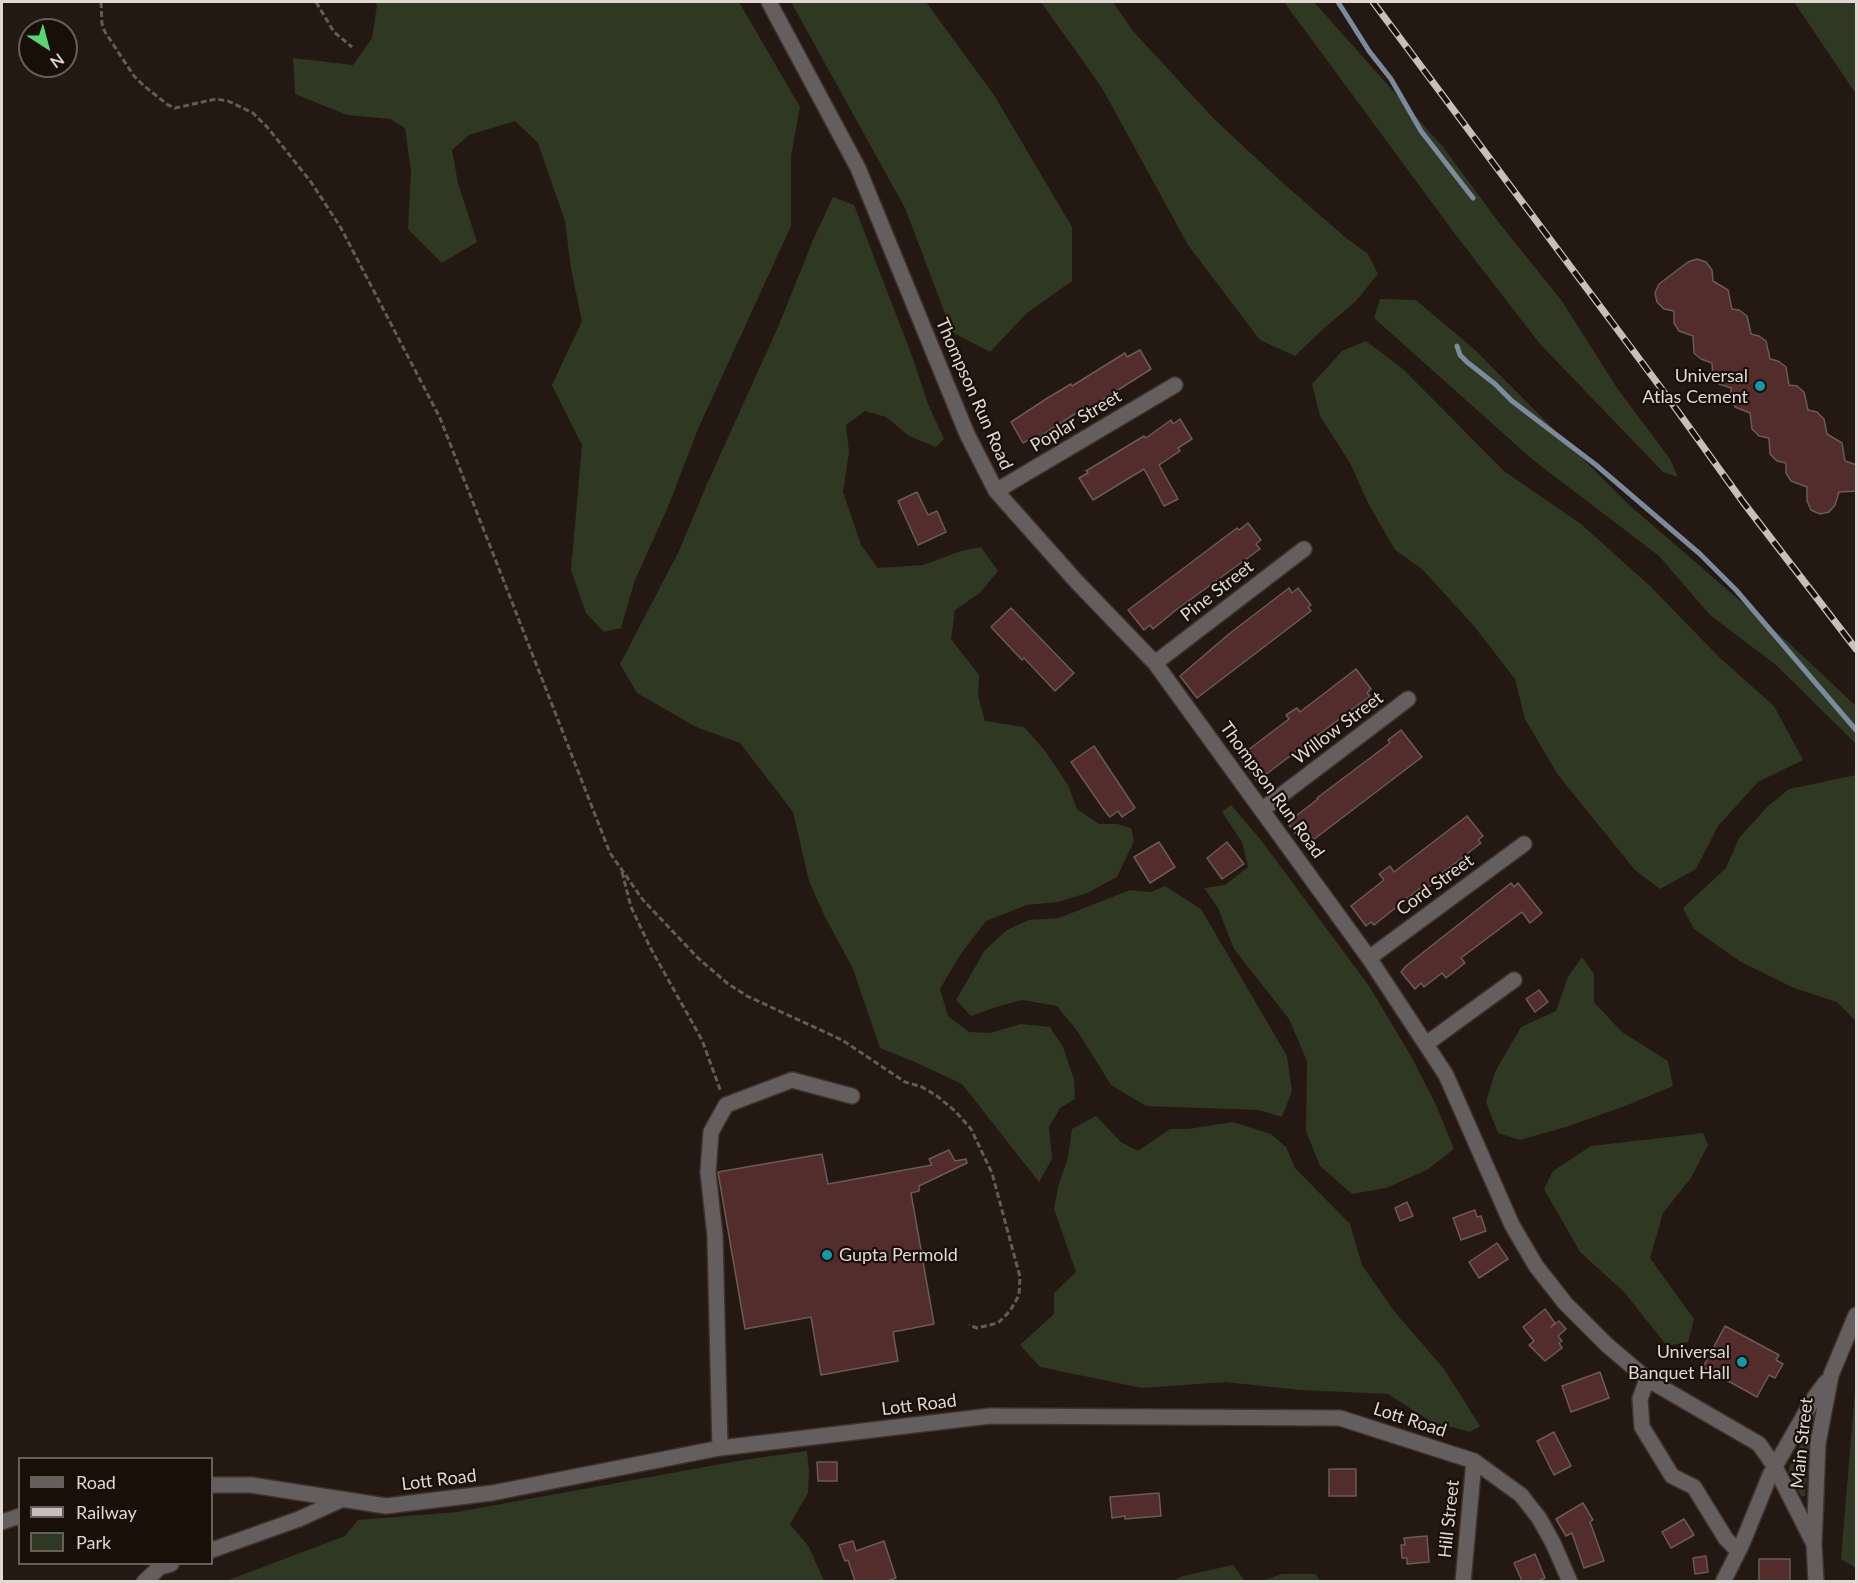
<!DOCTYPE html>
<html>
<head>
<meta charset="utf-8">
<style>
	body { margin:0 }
	#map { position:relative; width:1858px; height:1583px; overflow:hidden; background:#231812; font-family:Lato,sans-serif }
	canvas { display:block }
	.frame { position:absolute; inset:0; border:3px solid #dfd8d3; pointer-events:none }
	.legend { position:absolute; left:18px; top:1457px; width:195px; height:108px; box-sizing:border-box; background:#190f09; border:2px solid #685f5a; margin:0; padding:8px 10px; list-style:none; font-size:18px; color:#dfd8d3 }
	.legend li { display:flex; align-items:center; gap:12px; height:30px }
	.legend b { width:30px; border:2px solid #685f5a }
	.north { position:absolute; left:18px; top:18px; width:60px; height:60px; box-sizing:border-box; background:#190f09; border:2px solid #685f5a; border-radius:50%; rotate:144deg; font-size:16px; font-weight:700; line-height:24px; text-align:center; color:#dfd8d3 }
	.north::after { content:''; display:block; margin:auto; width:21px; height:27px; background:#5ad56e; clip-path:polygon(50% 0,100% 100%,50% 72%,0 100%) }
</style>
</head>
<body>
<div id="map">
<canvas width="1858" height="1583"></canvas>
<div class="frame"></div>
<ul class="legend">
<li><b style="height:8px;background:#655e5e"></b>Road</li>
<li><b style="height:8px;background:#c6bfba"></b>Railway</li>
<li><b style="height:16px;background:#2f3822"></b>Park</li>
</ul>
<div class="north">N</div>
</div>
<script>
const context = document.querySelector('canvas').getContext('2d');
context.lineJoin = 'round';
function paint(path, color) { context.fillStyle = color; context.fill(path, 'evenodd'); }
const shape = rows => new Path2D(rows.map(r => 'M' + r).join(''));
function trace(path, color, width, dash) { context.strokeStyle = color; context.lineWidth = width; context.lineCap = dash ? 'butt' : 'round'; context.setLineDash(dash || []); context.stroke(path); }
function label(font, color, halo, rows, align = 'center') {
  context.font = font + ' Lato,sans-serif'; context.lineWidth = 4.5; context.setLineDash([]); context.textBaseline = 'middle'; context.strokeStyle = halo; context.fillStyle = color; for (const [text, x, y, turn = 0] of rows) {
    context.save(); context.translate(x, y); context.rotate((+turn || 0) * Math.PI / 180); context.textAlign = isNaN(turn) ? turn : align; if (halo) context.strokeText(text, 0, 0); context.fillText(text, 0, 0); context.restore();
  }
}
paint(shape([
	[373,2,739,2,800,107,791,156,791,226,698,429,668,507,635,580,621,628,604,632,586,613,571,570,582,445,552,385,582,321,571,269,565,221,538,143,515,121,469,135,452,150,458,183,477,242,442,263,408,229,411,172,405,128,390,119,347,115,295,94,293,58,353,65,372,38,377,5],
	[791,2,926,2,994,95,1072,227,1072,281,1027,313,990,352,952,332,905,208],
	[1041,2,1113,2,1133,31,1214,119,1284,184,1345,237,1368,254,1378,274,1356,301,1321,331,1295,356,1260,340,1188,245,1102,88],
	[1284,2,1314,2,1443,147,1500,224,1562,301,1617,388,1670,459,1678,477,1663,472,1540,344,1455,234],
	[1794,2,1856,2,1856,94],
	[833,197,854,205,912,356,928,404,944,439,936,447,909,436,886,417,865,411,846,425,849,452,843,492,861,545,878,568,923,565,961,551,981,547,998,571,980,593,955,610,951,639,979,675,978,696,985,721,1024,727,1046,752,1068,785,1077,809,1099,824,1117,824,1131,828,1134,841,1117,877,1087,893,1058,902,1027,905,986,921,960,955,940,989,948,1016,969,1032,990,1033,1021,1024,1050,1027,1063,1047,1074,1079,1075,1099,1060,1108,1049,1127,1052,1159,1039,1182,962,1084,915,1062,880,1048,853,969,824,915,809,881,793,812,740,743,696,727,637,693,620,664,679,551,707,484,778,327,813,240],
	[1380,299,1416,300,1475,350,1628,504,1789,643,1856,706,1856,744,1776,665,1710,615,1659,556,1533,460,1374,318],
	[1366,341,1403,369,1504,471,1581,524,1650,586,1719,657,1774,706,1803,760,1758,782,1718,826,1696,869,1660,889,1635,870,1558,775,1525,719,1515,679,1474,626,1422,569,1395,550,1368,503,1350,463,1320,416,1312,384,1342,351],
	[1856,775,1856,1021,1837,1002,1794,988,1741,962,1694,929,1683,908,1726,868,1739,838,1767,807,1789,789],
	[1231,805,1261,840,1369,986,1411,1056,1436,1105,1454,1149,1427,1170,1386,1188,1352,1194,1320,1166,1306,1131,1307,1061,1289,1019,1234,949,1218,908,1204,888,1225,885,1248,867,1242,842,1222,812],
	[1165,886,1201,909,1287,1056,1292,1091,1282,1117,1259,1110,1146,1106,1111,1085,1078,1032,1057,1006,1022,1000,999,1006,971,1016,956,1000,985,950,1007,930,1029,920,1059,918,1130,890,1151,892],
	[1582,957,1594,974,1594,1002,1622,1032,1668,1061,1673,1086,1625,1106,1566,1127,1520,1140,1498,1133,1486,1102,1495,1072,1521,1027,1556,1011,1568,977],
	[1096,1116,1121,1142,1138,1151,1170,1129,1188,1129,1233,1122,1271,1134,1286,1147,1295,1168,1350,1224,1362,1265,1394,1311,1444,1369,1480,1426,1470,1432,1430,1421,1388,1394,1300,1390,1225,1382,1142,1388,1040,1367,1020,1345,1054,1314,1054,1293,1076,1272,1054,1209,1058,1187,1068,1157,1072,1129],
	[1703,1133,1708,1145,1691,1178,1663,1213,1650,1258,1694,1319,1688,1342,1667,1346,1624,1292,1580,1252,1544,1189,1553,1171,1591,1146],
	[1856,1379,1856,1568,1841,1559],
	[1809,1427,1811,1428,1805,1496,1801,1496,1789,1474,1789,1468],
	[807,1451,809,1471,808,1493,790,1524,809,1547,824,1581,226,1581,345,1536,358,1520,457,1512,743,1460],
	[1233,1565,1245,1581,1172,1581,1183,1576],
	[1282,1574,1316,1574,1320,1581,1262,1581]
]), '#2f3822');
trace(shape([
	[1338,2,1369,51,1391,79,1421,131,1473,198],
	[1457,346,1460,355,1467,362,1495,384,1512,401,1596,465,1700,554,1736,590,1856,730]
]), '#7c8a9e', 5);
const building = shape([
	[1697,259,1706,262,1712,270,1713,281,1728,290,1732,309,1739,310,1747,316,1751,334,1759,336,1766,341,1770,359,1778,361,1786,367,1789,385,1797,386,1804,392,1808,410,1817,412,1824,419,1827,434,1842,443,1845,461,1857,465,1857,491,1839,492,1835,505,1829,512,1820,514,1811,510,1807,501,1807,487,1791,481,1786,473,1786,463,1777,461,1770,454,1769,438,1759,436,1752,429,1750,413,1735,407,1731,399,1731,388,1719,384,1713,378,1712,363,1701,359,1694,353,1693,336,1679,331,1674,323,1674,311,1664,309,1657,302,1655,293,1659,284,1688,262,1697,259],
	[1140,350,1151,369,1085,411,1084,408,1033,441,1031,438,1023,443,1011,422,1046,399,1071,384,1072,386,1125,353,1127,357,1140,350],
	[1180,419,1192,439,1178,448,1180,451,1159,465,1178,499,1164,506,1144,469,1093,500,1079,478,1088,473,1086,471,1144,436,1146,438,1171,420,1173,424,1180,419],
	[917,492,928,515,937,511,946,532,918,545,898,501,917,492],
	[1248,523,1261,540,1256,544,1260,549,1176,610,1153,629,1150,625,1144,630,1128,610,1237,528,1239,530,1248,523],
	[1289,588,1292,593,1298,588,1311,605,1308,607,1311,611,1197,698,1180,676,1229,634,1289,588],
	[1011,608,1074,673,1055,691,1024,658,1022,660,991,627,1011,608],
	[1356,669,1371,689,1367,693,1370,696,1257,781,1239,757,1289,719,1286,715,1297,708,1300,712,1356,669],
	[1401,730,1422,757,1313,840,1311,837,1303,843,1289,825,1294,821,1292,819,1318,799,1317,798,1390,743,1388,740,1401,730],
	[1094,746,1135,808,1122,817,1118,811,1110,817,1105,811,1071,762,1094,746],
	[1467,816,1483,836,1478,840,1481,843,1432,881,1434,883,1421,892,1419,889,1374,925,1371,922,1366,926,1351,906,1384,880,1379,874,1390,866,1394,872,1467,816],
	[1159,842,1175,867,1150,883,1134,857,1159,842],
	[1227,842,1244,864,1222,879,1207,858,1227,842],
	[1511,883,1514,887,1518,883,1542,913,1530,923,1522,912,1461,958,1465,963,1446,978,1442,973,1424,987,1421,983,1415,989,1401,972,1406,966,1511,883],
	[1539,990,1548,1002,1535,1012,1526,999,1539,990],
	[949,1150,955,1161,966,1159,967,1163,919,1186,919,1191,911,1193,934,1324,893,1332,898,1361,821,1375,811,1317,745,1329,718,1172,822,1154,828,1184,932,1165,929,1159,949,1150],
	[1407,1202,1413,1216,1400,1221,1395,1208,1407,1202],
	[1475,1210,1477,1217,1481,1216,1486,1231,1461,1240,1453,1218,1475,1210],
	[1497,1243,1508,1259,1479,1278,1469,1262,1497,1243],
	[1545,1309,1555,1323,1551,1327,1559,1321,1566,1329,1558,1336,1562,1341,1559,1343,1562,1348,1545,1361,1529,1345,1534,1341,1523,1327,1545,1309],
	[1725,1326,1779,1355,1776,1360,1783,1364,1775,1378,1769,1375,1757,1397,1703,1367,1725,1326],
	[1600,1372,1609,1398,1571,1412,1562,1386,1600,1372],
	[1554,1432,1571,1466,1554,1475,1537,1441,1554,1432],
	[817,1462,837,1462,837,1481,818,1481,817,1462],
	[1329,1469,1356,1469,1356,1496,1329,1496,1329,1469],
	[1159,1493,1161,1516,1125,1519,1125,1516,1112,1518,1110,1497,1159,1493],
	[1583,1503,1593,1520,1590,1522,1604,1561,1584,1568,1572,1533,1566,1536,1556,1519,1583,1503],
	[1684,1519,1694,1535,1671,1548,1662,1532,1684,1519],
	[1427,1536,1429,1562,1407,1564,1407,1558,1402,1558,1401,1545,1405,1545,1404,1538,1427,1536],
	[853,1541,856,1551,884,1541,896,1578,887,1581,855,1581,848,1560,845,1561,839,1545,853,1541],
	[1535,1554,1545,1578,1538,1581,1522,1581,1514,1563,1535,1554],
	[1706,1556,1708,1572,1695,1574,1693,1558,1706,1556],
	[1759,1559,1790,1559,1790,1581,1759,1581,1759,1559]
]);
paint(building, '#522d2b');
trace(building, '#6a5a58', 1.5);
const minor = shape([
	[769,2,858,168,967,434,996,491,1076,581,1155,663,1369,958,1446,1075,1512,1225,1536,1266,1565,1303,1607,1345,1647,1379,1759,1444,1775,1467,1814,1544],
	[996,491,1175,385],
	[1155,663,1304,549],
	[1263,809,1408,699],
	[1369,958,1524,844],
	[1426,1044,1514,980],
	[1647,1379,1640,1399,1642,1427,1672,1476,1694,1487,1726,1539,1738,1551],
	[720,1448,715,1236,708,1172,711,1132,726,1105,792,1080,852,1096],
	[212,1485,251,1485,386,1506,492,1493,720,1448,990,1416,1340,1418,1474,1461,1521,1495,1539,1518,1553,1543,1570,1582],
	[2,1522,20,1516],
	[212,1550,299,1519,343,1499],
	[144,1582,160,1567,171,1564],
	[1463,1582,1474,1461],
	[1723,1582,1742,1544,1770,1475,1814,1398,1826,1382],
	[1816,1582,1814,1544,1818,1443,1831,1375,1856,1315]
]);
trace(minor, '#3d332d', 18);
trace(shape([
	[101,2,102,24,105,32,134,76,143,85,168,105,175,108,216,99,228,101,253,113,268,128,311,182,341,228,440,418,610,853,643,900,698,958,727,983,747,996,842,1040,905,1082,922,1087,937,1096,955,1111,971,1129,992,1173,1020,1277,1019,1295,1010,1311,998,1323,977,1328,969,1325],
	[316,2,334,32,352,47],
	[622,872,631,907,651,949,702,1040,721,1092]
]), '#645b55', 3, [6, 3]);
trace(minor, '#655e5e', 15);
const rail = shape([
	[1373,2,1661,388,1743,502,1856,649]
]);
trace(rail, '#c6bfba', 7);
trace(rail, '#190f09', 4.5, [14]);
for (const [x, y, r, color] of [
	[1760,386,6,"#0f9aa8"],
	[827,1255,6,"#0f9aa8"],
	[1742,1362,6,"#0f9aa8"]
]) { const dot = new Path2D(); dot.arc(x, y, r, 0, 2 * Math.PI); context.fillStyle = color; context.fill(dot); trace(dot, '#190f09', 2); }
label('18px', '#dfd8d3', '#190f09', [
	["Universal",1748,376],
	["Atlas Cement",1748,397],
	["Gupta Permold",839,1255,"left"],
	["Universal",1730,1352],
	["Banquet Hall",1730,1373]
], 'right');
label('18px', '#dfd8d3', '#190f09', [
	["Thompson Run Road",974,394,66],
	["Poplar Street",1076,421,-31],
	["Pine Street",1217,591,-38],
	["Willow Street",1338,728,-37],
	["Thompson Run Road",1272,790,54],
	["Cord Street",1435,885,-36],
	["Lott Road",919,1405,-7],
	["Lott Road",1410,1420,18],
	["Main Street",1802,1443,-84],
	["Lott Road",439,1480,-7],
	["Hill Street",1449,1519,-84]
]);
</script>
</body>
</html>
